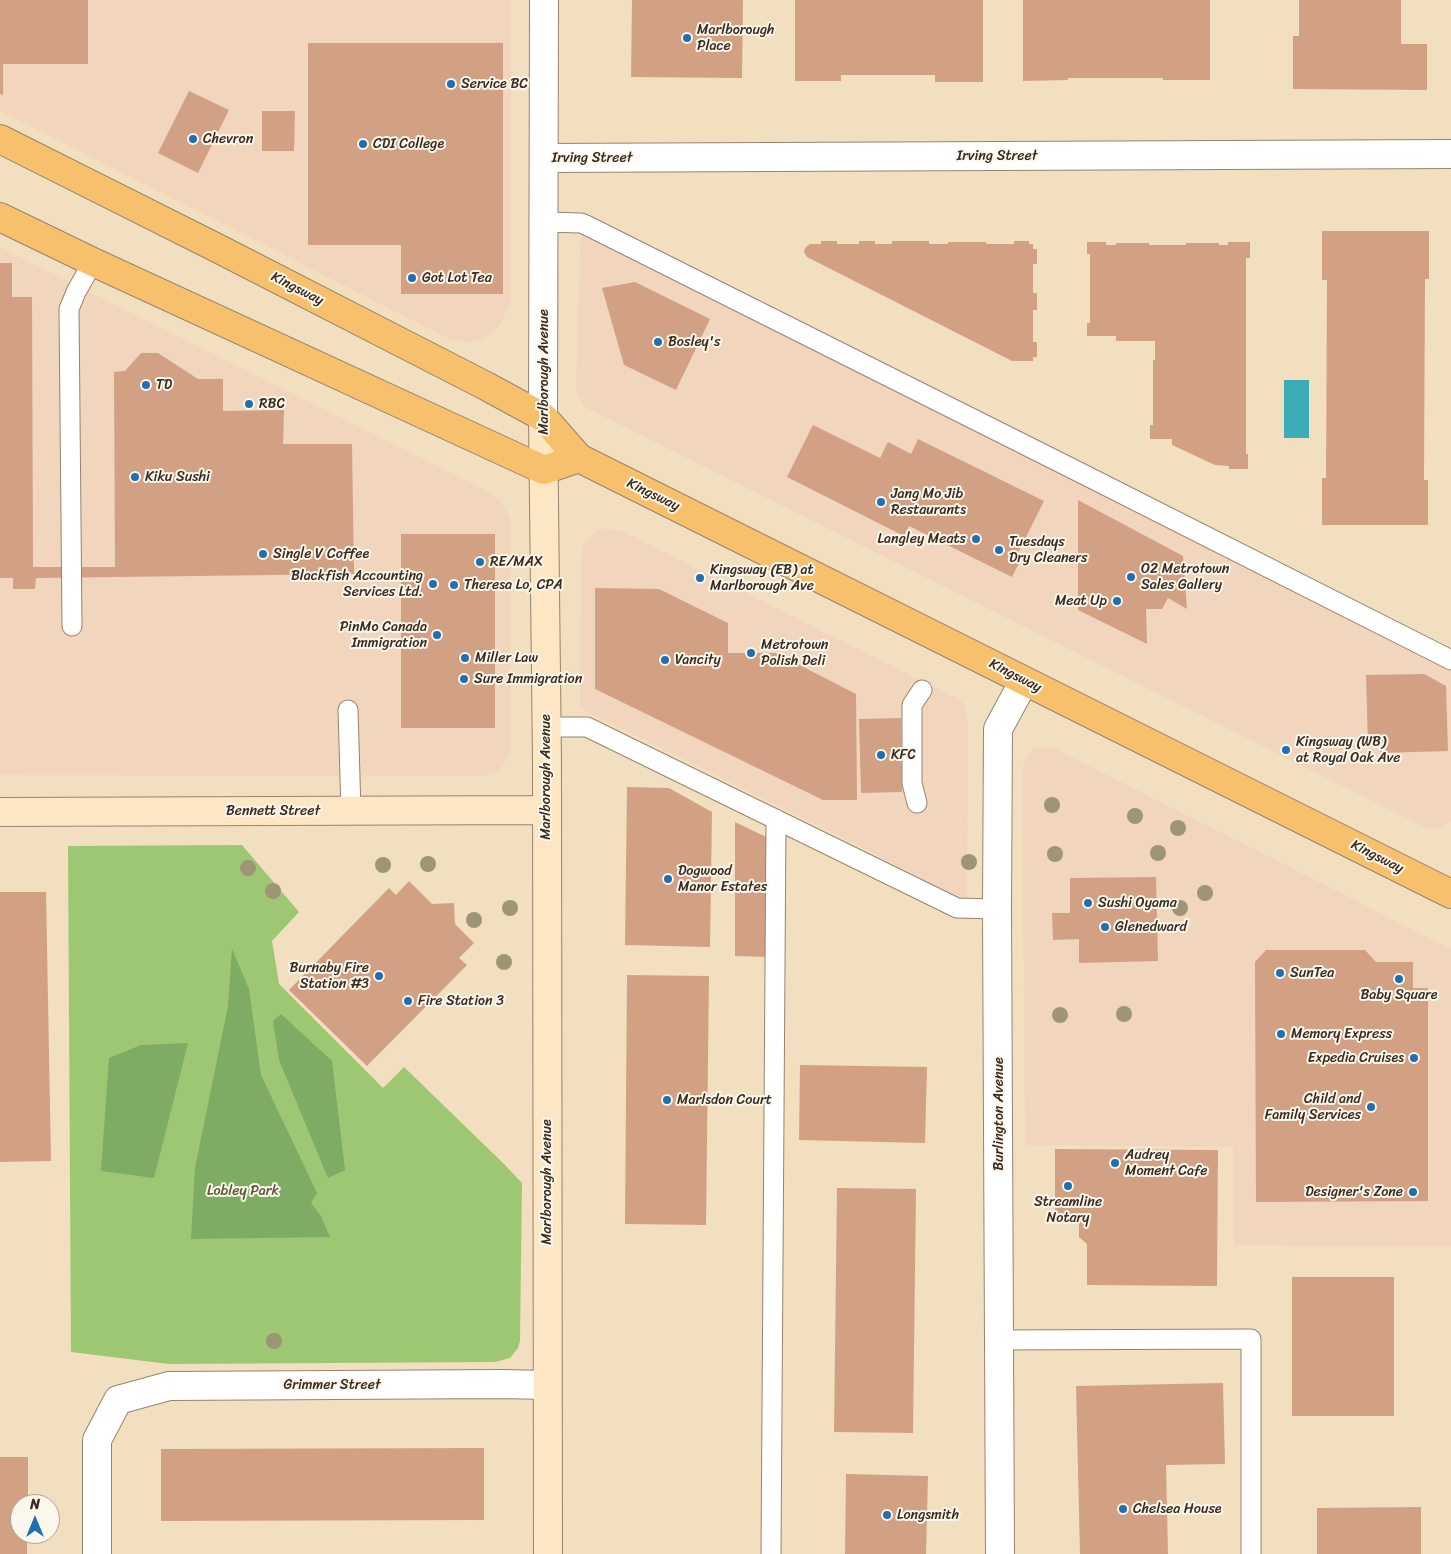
<!DOCTYPE html>
<html>
<head>
<meta charset="utf-8">
<style>
	body { margin:0 }
	#map { position:relative; width:1451px; height:1554px; overflow:hidden; background:#f2dfc0; font-family:Sriracha,sans-serif }
	canvas { display:block }
	.north { position:absolute; left:10px; top:1494px; width:50px; height:50px; box-sizing:border-box; background:#fbf7ec; border:1px solid #aea59a; border-radius:50%; rotate:0deg; font-size:14px; font-weight:700; line-height:20px; text-align:center; color:#3b2a1e }
	.north::after { content:''; display:block; margin:auto; width:18px; height:22px; background:#1f6fb2; clip-path:polygon(50% 0,100% 100%,50% 72%,0 100%) }
</style>
</head>
<body>
<div id="map">
<canvas width="1451" height="1554"></canvas>
<div class="north">N</div>
</div>
<script>
const context = document.querySelector('canvas').getContext('2d');
context.lineJoin = 'round';
function paint(path, color) { context.fillStyle = color; context.fill(path, 'evenodd'); }
const shape = rows => new Path2D(rows.map(r => 'M' + r).join(''));
function trace(path, color, width, dash) { context.strokeStyle = color; context.lineWidth = width; context.lineCap = dash ? 'butt' : 'round'; context.setLineDash(dash || []); context.stroke(path); }
function label(font, color, halo, rows, align = 'center') {
  context.font = font + ' Sriracha,sans-serif'; context.lineWidth = 4; context.setLineDash([]); context.textBaseline = 'middle'; context.strokeStyle = halo; context.fillStyle = color; for (const [text, x, y, turn = 0] of rows) {
    context.save(); context.translate(x, y); context.rotate((+turn || 0) * Math.PI / 180); context.textAlign = isNaN(turn) ? turn : align; if (halo) context.strokeText(text, 0, 0); context.fillText(text, 0, 0); context.restore();
  }
}
paint(shape([
	[0,0,511,0,511,294,509,306,499,326,489,336,481,340,469,342,450,339,0,111],
	[581,223,1451,660,1451,821,1437,829,1429,829,1424,827,587,408,582,403,577,392,576,387],
	[0,247,486,490,500,501,510,517,510,753,506,761,499,770,491,774,483,776,0,775],
	[606,528,622,531,954,697,961,701,965,707,968,720,967,903,859,846,580,708,581,554,587,539,598,531],
	[1042,747,1056,749,1451,949,1451,1247,1234,1245,1233,1147,1025,1145,1022,770,1027,755,1034,749]
]), '#f1d5bd');
paint(shape([
	[242,845,299,912,272,941,279,984,383,1088,404,1067,504,1164,522,1183,520,1341,518,1348,510,1358,495,1362,169,1364,71,1352,68,846]
]), '#9ec773');
paint(shape([
	[232,949,249,989,261,1075,317,1193,311,1203,321,1216,330,1237,191,1239,195,1168,228,1006],
	[281,1014,332,1061,345,1170,328,1178,279,1060,273,1021],
	[188,1043,154,1178,101,1171,109,1058,141,1045]
]), '#7eac65');
paint(shape([
	[1284,380,1309,380,1309,438,1284,438]
]), '#3cadb7');
paint(shape([
	[0,0,88,0,88,64,3,64,3,95,0,94],
	[632,0,743,0,742,78,631,77],
	[795,0,983,0,983,82,935,82,935,75,841,75,841,81,795,81],
	[1023,0,1210,0,1210,80,1163,80,1163,78,1068,78,1068,80,1023,81],
	[1299,0,1401,0,1401,44,1427,44,1427,90,1293,89,1293,36,1299,36],
	[308,43,503,43,503,294,401,294,401,245,308,245],
	[189,91,229,110,198,173,158,153],
	[262,111,295,111,294,151,262,151],
	[1322,231,1429,231,1429,279,1425,279,1424,480,1428,480,1428,525,1322,525,1322,478,1326,478,1327,280,1322,280],
	[821,241,837,241,837,244,859,244,859,241,875,241,875,244,892,244,892,241,929,241,929,244,948,244,948,242,986,242,986,244,1014,244,1014,241,1029,241,1029,244,1033,244,1033,249,1037,249,1037,264,1033,264,1033,293,1037,293,1037,310,1033,310,1033,342,1037,342,1037,357,1033,357,1033,361,1012,361,807,257,804,252,805,248,810,244,821,244],
	[1087,242,1106,242,1106,245,1116,245,1116,243,1149,243,1149,245,1186,245,1186,243,1219,243,1219,245,1228,245,1228,242,1250,242,1250,258,1246,258,1246,454,1248,454,1248,469,1229,469,1229,466,1215,465,1172,445,1172,439,1150,439,1150,425,1153,425,1153,360,1155,360,1155,341,1116,341,1116,336,1087,336,1087,323,1090,323,1090,254,1087,254],
	[0,263,12,263,12,297,32,297,33,567,115,567,114,372,125,371,141,353,158,353,198,379,223,379,223,411,284,410,283,444,352,444,354,574,36,578,35,589,13,589,13,578,0,578],
	[635,282,710,319,676,390,624,365,602,288],
	[813,425,880,458,888,442,911,454,918,439,1044,501,1016,557,1021,559,1012,577,909,526,904,536,787,477],
	[1078,500,1183,556,1187,609,1168,598,1162,609,1146,609,1147,644,1078,610],
	[401,534,495,534,495,728,401,728],
	[595,588,659,589,728,623,728,653,776,653,856,694,857,800,823,800,595,689],
	[1424,674,1446,686,1448,751,1380,753,1380,745,1368,745,1366,675],
	[901,718,902,792,861,793,859,719],
	[627,787,669,788,712,812,710,947,625,945],
	[735,822,766,837,766,957,735,956],
	[1156,877,1158,961,1079,963,1079,939,1053,940,1052,913,1070,913,1070,878],
	[409,881,432,904,454,903,455,924,474,943,459,958,467,965,367,1066,289,990,389,888,396,895],
	[0,892,46,892,51,1161,0,1162],
	[1266,950,1365,950,1376,962,1413,962,1413,988,1428,988,1428,1201,1256,1202,1255,962],
	[627,975,709,976,706,1225,625,1224],
	[800,1065,927,1067,925,1143,799,1140],
	[1055,1149,1218,1150,1217,1286,1087,1285,1087,1244,1079,1237,1079,1220,1055,1220],
	[837,1188,916,1189,913,1433,834,1432],
	[1292,1277,1394,1277,1394,1416,1292,1416],
	[1223,1383,1225,1464,1166,1465,1168,1554,1080,1554,1076,1386],
	[484,1448,484,1520,161,1521,161,1449],
	[0,1457,28,1457,28,1504,20,1504,20,1534,27,1534,27,1554,0,1554],
	[846,1474,928,1476,926,1554,845,1554],
	[1421,1507,1421,1554,1317,1554,1317,1508]
]), '#d2a184');
const lane = shape([
	[544,222,581,223,586,225,1067,466,1451,660],
	[72,626,69,309,76,292,93,262],
	[348,710,351,811],
	[546,727,587,727,957,908,997,909],
	[917,803,912,783,912,705,922,690],
	[999,1340,1251,1339,1251,1554],
	[771,1554,776,819]
]);
const street = shape([
	[544,158,1451,154],
	[543,417,544,0],
	[97,1554,97,1440,118,1400,169,1386,501,1384,547,1385],
	[1000,1554,997,909,998,729,1024,681]
]);
const secondary = shape([
	[543,417,547,762,548,1554],
	[0,812,546,810]
]);
const primary = shape([
	[0,139,221,250,486,386,543,417,579,458,1451,894],
	[0,217,93,262,544,470,579,458]
]);
trace(lane, '#96846f', 21);
trace(street, '#96846f', 30);
trace(secondary, '#96846f', 30);
trace(primary, '#96846f', 30);
trace(lane, '#fff', 19);
trace(street, '#fff', 28);
trace(secondary, '#fce6c4', 28);
trace(primary, '#f7c06c', 28);
context.fillStyle = '#9e9575';
for (const [x, y] of [
	[1052,805],
	[1135,816],
	[1178,828],
	[1158,853],
	[1055,854],
	[969,862],
	[428,864],
	[383,865],
	[248,868],
	[273,891],
	[1205,893],
	[510,908],
	[1180,908],
	[474,920],
	[504,962],
	[1124,1014],
	[1060,1015],
	[274,1341]
]) { context.beginPath(); context.arc(x, y, 8, 0, 2 * Math.PI); context.fill(); }
for (const [x, y, r, color] of [
	[687,38,5,"#1f6fb2"],
	[451,84,5,"#1f6fb2"],
	[193,139,5,"#1f6fb2"],
	[363,144,5,"#1f6fb2"],
	[412,278,5,"#1f6fb2"],
	[658,342,5,"#1f6fb2"],
	[146,385,5,"#1f6fb2"],
	[249,404,5,"#1f6fb2"],
	[135,477,5,"#1f6fb2"],
	[881,502,5,"#1f6fb2"],
	[976,539,5,"#1f6fb2"],
	[999,550,5,"#1f6fb2"],
	[263,554,5,"#1f6fb2"],
	[480,562,5,"#1f6fb2"],
	[1131,577,5,"#1f6fb2"],
	[700,578,5,"#1f6fb2"],
	[433,584,5,"#1f6fb2"],
	[454,585,5,"#1f6fb2"],
	[1117,601,5,"#1f6fb2"],
	[437,635,5,"#1f6fb2"],
	[751,653,5,"#1f6fb2"],
	[465,658,5,"#1f6fb2"],
	[665,660,5,"#1f6fb2"],
	[464,679,5,"#1f6fb2"],
	[1286,750,5,"#1f6fb2"],
	[881,755,5,"#1f6fb2"],
	[668,879,5,"#1f6fb2"],
	[1088,903,5,"#1f6fb2"],
	[1105,927,5,"#1f6fb2"],
	[1280,973,5,"#1f6fb2"],
	[379,976,5,"#1f6fb2"],
	[1399,979,5,"#1f6fb2"],
	[408,1001,5,"#1f6fb2"],
	[1281,1034,5,"#1f6fb2"],
	[1414,1058,5,"#1f6fb2"],
	[667,1100,5,"#1f6fb2"],
	[1371,1107,5,"#1f6fb2"],
	[1115,1163,5,"#1f6fb2"],
	[1068,1186,5,"#1f6fb2"],
	[1413,1192,5,"#1f6fb2"],
	[1123,1509,5,"#1f6fb2"],
	[887,1515,5,"#1f6fb2"]
]) { const dot = new Path2D(); dot.arc(x, y, r, 0, 2 * Math.PI); context.fillStyle = color; context.fill(dot); trace(dot, '#fbf7ec', 2); }
label('14px', '#3b2a1e', '#fbf7ec', [
	["Marlborough",697,30],
	["Place",697,46],
	["Service BC",461,84],
	["Chevron",203,139],
	["CDI College",373,144],
	["Got Lot Tea",422,278],
	["Bosley's",668,342],
	["TD",156,385],
	["RBC",259,404],
	["Kiku Sushi",145,477],
	["Jang Mo Jib",891,494],
	["Restaurants",891,510],
	["Langley Meats",966,539,"right"],
	["Tuesdays",1009,542],
	["Dry Cleaners",1009,558],
	["Single V Coffee",273,554],
	["RE/MAX",490,562],
	["O2 Metrotown",1141,569],
	["Sales Gallery",1141,585],
	["Kingsway (EB) at",710,570],
	["Marlborough Ave",710,586],
	["Blackfish Accounting",423,576,"right"],
	["Services Ltd.",423,592,"right"],
	["Theresa Lo, CPA",464,585],
	["Meat Up",1107,601,"right"],
	["PinMo Canada",427,627,"right"],
	["Immigration",427,643,"right"],
	["Metrotown",761,645],
	["Polish Deli",761,661],
	["Miller Law",475,658],
	["Vancity",675,660],
	["Sure Immigration",474,679],
	["Kingsway (WB)",1296,742],
	["at Royal Oak Ave",1296,758],
	["KFC",891,755],
	["Dogwood",678,871],
	["Manor Estates",678,887],
	["Sushi Oyama",1098,903],
	["Glenedward",1115,927],
	["Burnaby Fire",369,968,"right"],
	["Station #3",369,984,"right"],
	["SunTea",1290,973],
	["Baby Square",1399,995,"center"],
	["Fire Station 3",418,1001],
	["Memory Express",1291,1034],
	["Expedia Cruises",1404,1058,"right"],
	["Child and",1361,1099,"right"],
	["Family Services",1361,1115,"right"],
	["Marlsdon Court",677,1100],
	["Audrey",1125,1155],
	["Moment Cafe",1125,1171],
	["Designer's Zone",1403,1192,"right"],
	["Streamline",1068,1202,"center"],
	["Notary",1068,1218,"center"],
	["Chelsea House",1133,1509],
	["Longsmith",897,1515]
], 'left');
label('14px', '#3b2a1e', '#fbf7ec', [
	["Irving Street",997,156],
	["Irving Street",592,158],
	["Kingsway",297,289,27],
	["Marlborough Avenue",544,372,-90],
	["Kingsway",653,495,26],
	["Kingsway",1015,676,27],
	["Marlborough Avenue",546,777,-90],
	["Bennett Street",273,811],
	["Kingsway",1377,857,27],
	["Burlington Avenue",999,1114,-90],
	["Marlborough Avenue",547,1182,-90],
	["Grimmer Street",332,1385]
]);
label('14px', '#595938', '#fbf7ec', [
	["Lobley Park",243,1191]
]);
</script>
</body>
</html>
